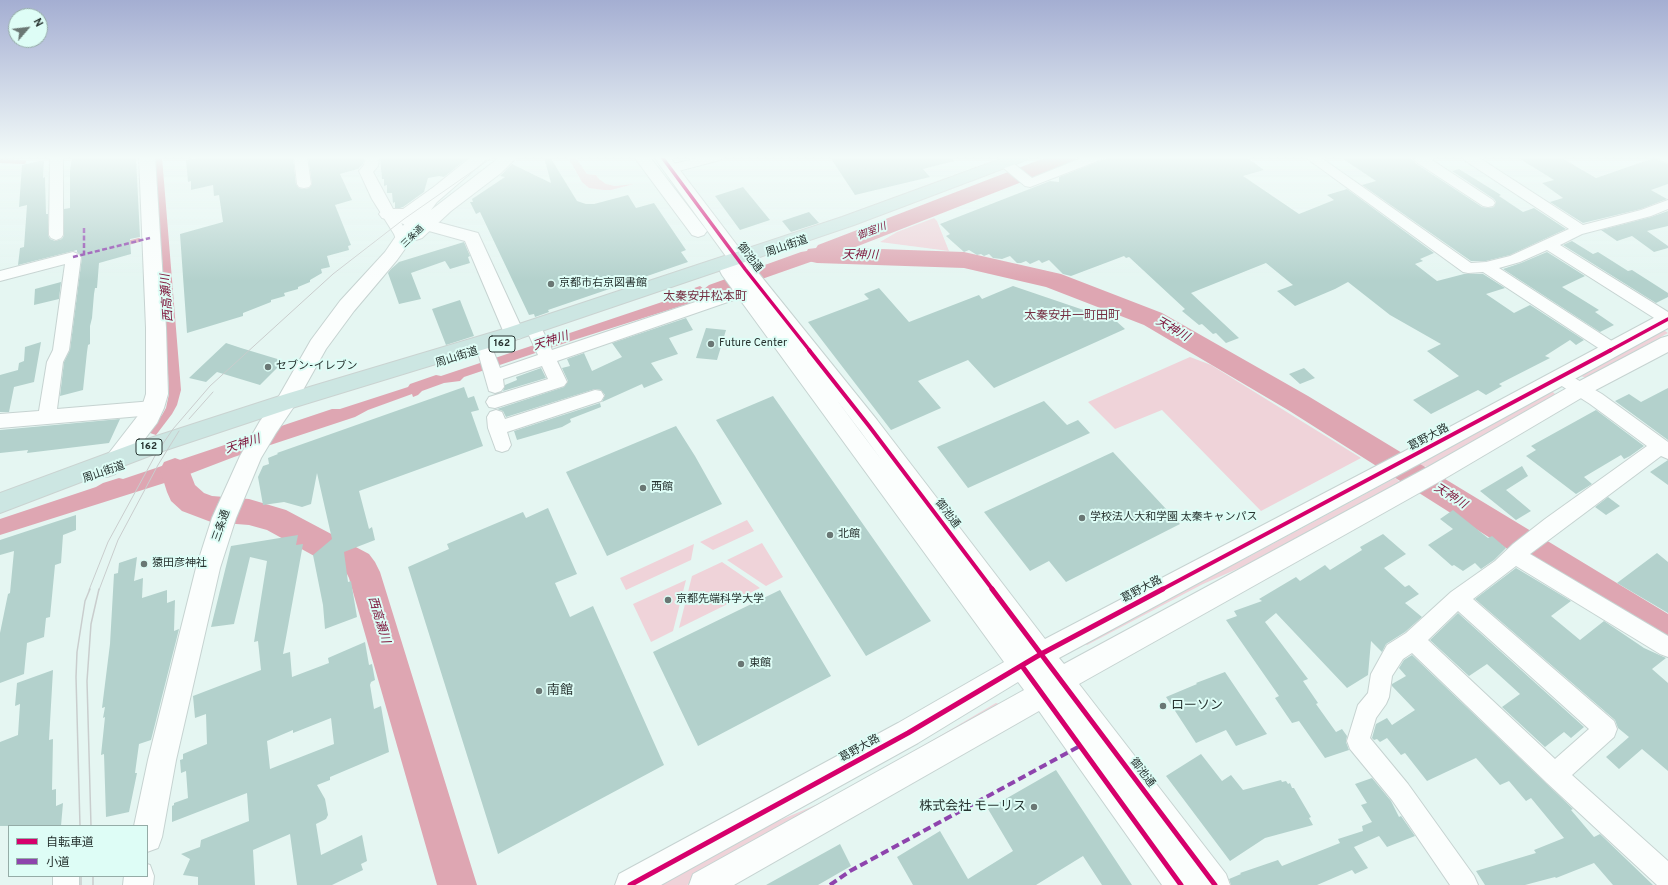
<!DOCTYPE html>
<html>
<head>
<meta charset="utf-8">
<style>
	body { margin:0 }
	#map { position:relative; width:1668px; height:885px; overflow:hidden; background:#e5f6f2; font-family:Overpass,"Noto Sans JP",sans-serif }
	canvas { display:block }
	.legend { position:absolute; left:8px; top:825px; width:140px; height:52px; box-sizing:border-box; background:#defdf6; border:1px solid #95aca7; margin:0; padding:5px 7px; list-style:none; font-size:12px; color:#273330 }
	.legend li { display:flex; align-items:center; gap:8px; height:20px }
	.legend b { width:20px; border:1px solid #95aca7 }
	.north { position:absolute; left:8px; top:8px; width:40px; height:40px; box-sizing:border-box; background:#defdf6; border:1px solid #95aca7; border-radius:50%; rotate:62deg; font-size:11px; font-weight:700; line-height:16px; text-align:center; color:#273330 }
	.north::after { content:''; display:block; margin:auto; width:14px; height:18px; background:#6a7774; clip-path:polygon(50% 0,100% 100%,50% 72%,0 100%) }
</style>
</head>
<body>
<div id="map">
<canvas width="1668" height="885"></canvas>
<ul class="legend">
<li><b style="height:5px;background:#d6006c"></b>自転車道</li>
<li><b style="height:5px;background:#8e44ad"></b>小道</li>
</ul>
<div class="north">N</div>
</div>
<script>
const context = document.querySelector('canvas').getContext('2d');
context.lineJoin = 'round';
function paint(path, color) { context.fillStyle = color; context.fill(path, 'evenodd'); }
const shape = rows => new Path2D(rows.map(r => 'M' + r).join(''));
function trace(path, color, width, dash) { context.strokeStyle = color; context.lineWidth = width; context.lineCap = dash ? 'butt' : 'round'; context.setLineDash(dash || []); context.stroke(path); }
function label(font, color, halo, rows, align = 'center') {
  context.font = font + ' Overpass,"Noto Sans JP",sans-serif'; context.lineWidth = 4; context.setLineDash([]); context.textBaseline = 'middle'; context.strokeStyle = halo; context.fillStyle = color; for (const [text, x, y, turn = 0] of rows) {
    context.save(); context.translate(x, y); context.rotate((+turn || 0) * Math.PI / 180); context.textAlign = isNaN(turn) ? turn : align; if (halo) context.strokeText(text, 0, 0); context.fillText(text, 0, 0); context.restore();
  }
}
paint(shape([
	[568,157,575,157,587,174,596,175,599,179,606,184,615,186,634,184,611,190,603,190,589,188,582,182],
	[934,218,937,221,949,251,880,242,897,232],
	[1662,329,1668,333,1586,378,1581,376,1581,374],
	[1190,357,1211,365,1361,458,1261,511,1162,410,1115,429,1088,402],
	[1552,391,1556,395,1427,467,1421,465,1422,462],
	[1395,478,1400,482,1244,566,1203,584,1087,645,1085,644,1085,643,1210,574,1241,561],
	[747,520,754,531,713,550,700,542],
	[762,543,783,577,766,586,727,560],
	[694,544,691,560,626,590,620,578],
	[722,562,760,588,679,628,692,576],
	[686,580,673,631,651,642,633,604],
	[996,703,999,704,830,805,687,885,656,885,757,830,839,795]
]), '#efd3d9');
paint(shape([
	[154,157,162,157,181,390,177,405,172,414,156,435,147,432,162,415,166,408,169,394,163,271],
	[840,238,845,239,851,245,852,250,856,251,857,259,850,259,849,262,831,263,830,259,816,260,722,293,577,339,464,377,460,381,444,383,422,391,418,395,413,397,412,394,368,410,355,417,234,457,174,480,0,535,0,519,96,487,103,483,119,478,123,479,332,409,340,409,408,387,410,384,436,375,441,376,534,345,671,299,672,296,700,286,704,289,709,285,801,252,818,249,817,247]
]), '#dea6b2');
trace(shape([
	[0,161,24,162],
	[124,244,139,240]
]), '#dea6b2', 4);
paint(shape([
	[1047,157,1076,157,1073,162,853,248,964,252,1061,274,1162,313,1308,396,1668,614,1668,647,1656,643,1288,410,1144,325,1046,287,964,268,817,263,808,261,805,255,808,249,816,248,818,245,1047,157],
	[175,458,186,462,195,485,204,493,212,496,249,499,286,510,369,554,375,562,380,572,477,885,437,885,349,578,347,574,267,530,249,525,211,522,182,511,171,501,167,492,160,470,164,462,175,458]
]), '#dea6b2');
paint(shape([
	[72,157,136,157,140,237,130,239,131,254,99,263,97,288,95,288,94,294,92,318,90,326,90,344,88,345,87,352,83,390,60,396,64,362,70,350,82,257,77,252,77,250,73,251,18,265,20,248,24,247,27,205,19,207,22,165,44,160,43,178,45,177,46,214,48,214,48,235,50,239,55,241,62,239,64,235,64,209,70,208,70,171],
	[201,157,293,157,296,184,299,188,304,189,309,188,312,184,308,157,354,157,354,158,365,157,363,164,358,169,340,174,352,200,335,205,351,245,348,246,349,250,327,256,330,267,321,269,322,273,310,280,310,282,298,287,298,289,284,293,285,296,271,300,271,302,243,313,243,316,187,333,180,234,223,222,219,195,214,196,213,185,191,190,191,181,188,182,186,160],
	[380,157,469,157,444,177,439,176,428,178,424,192,403,207,400,208,395,208,395,202,393,203,392,193,387,193,387,185,384,186,384,179,382,179],
	[544,157,550,157,577,201,586,204,594,204,628,195,636,208,654,203,686,250,681,252,688,262,548,310,549,312,535,317,534,314,529,315,480,212,476,214,470,202,473,202,472,199,505,177,500,176,512,164,551,183],
	[830,157,953,157,954,161,923,169,930,177,855,195],
	[1110,157,1246,157,1264,170,1243,176,1299,214,1334,200,1327,195,1347,189,1434,253,1420,259,1423,261,1415,264,1437,281,1464,274,1483,274,1505,288,1486,294,1514,313,1530,305,1584,340,1576,345,1570,340,1545,356,1550,358,1499,384,1502,386,1486,395,1478,390,1431,414,1413,400,1459,376,1427,351,1441,344,1390,315,1348,282,1335,289,1295,306,1277,291,1293,285,1266,263,1191,293,1239,338,1226,343,1216,333,1213,334,1202,324,1199,325,1182,311,1185,309,1129,257,1126,258,1124,256,1071,276,1063,274,1049,260,1042,263,1039,260,1030,264,1026,261,1021,263,1017,263,1010,256,1002,259,993,258,989,254,984,256,981,254,977,255,969,250,964,252,946,236,950,234,940,224,1050,181,1059,182,1059,177],
	[1340,157,1410,157,1415,163,1482,207,1488,208,1494,207,1496,202,1494,199,1452,171,1459,169,1501,195,1499,196,1523,212,1534,208,1566,229,1510,255,1486,261,1471,261,1362,185,1376,181],
	[1517,157,1560,157,1596,178,1657,157,1659,161,1668,164,1668,184,1651,190,1667,199,1641,209,1583,223,1550,202,1563,198,1542,183,1554,180],
	[743,187,770,220,740,230,715,196],
	[1668,211,1668,226,1647,231,1668,246,1668,248,1654,252,1632,236,1617,241,1601,230,1651,217],
	[809,212,819,223,791,232,782,221],
	[1572,241,1593,254,1598,252,1628,271,1632,270,1668,293,1668,297,1656,303,1563,245],
	[464,242,470,256,468,257,470,263,450,269,445,261,411,273,421,299,399,304,388,273,391,269,399,262],
	[1547,252,1585,276,1562,287,1599,310,1595,312,1614,325,1600,332,1503,269,1521,263],
	[61,282,59,299,34,305,35,289],
	[1013,286,1116,321,1125,329,994,388,968,360,918,381,941,408,891,430,808,322,869,299,864,294,879,288,909,322,979,295,982,299],
	[460,300,474,336,446,345,432,309],
	[686,318,693,330,669,338,678,354,651,363,663,380,644,388,642,384,602,402,605,395,601,390,595,389,506,417,503,411,497,409,564,387,568,381,562,368,570,366,567,359,584,353,592,371,622,357,612,343],
	[706,328,726,330,717,360,696,358],
	[41,342,34,382,14,387,9,412,0,412,0,375,18,370,19,363,24,361,25,347],
	[226,343,241,348,284,361,260,385,217,372,206,382,189,378],
	[541,368,546,378,503,391,505,385,517,380,516,377],
	[1304,368,1315,378,1300,384,1289,374],
	[464,387,468,398,474,396,479,410,471,412,483,446,359,491,369,529,372,527,375,540,344,552,348,582,351,581,357,617,325,629,323,605,313,555,332,539,317,473,311,504,302,507,284,502,263,505,258,477,263,466,269,464,268,458,278,454,277,453],
	[1668,388,1668,440,1615,401,1629,394,1641,402],
	[773,396,931,621,866,656,716,420],
	[1044,401,1067,425,1078,420,1090,433,968,488,937,447],
	[600,403,601,407,570,419,571,422,562,427,517,440,514,431],
	[1596,410,1644,446,1630,456,1624,459,1621,455,1584,477,1592,484,1576,494,1526,456,1536,450,1531,446],
	[120,419,109,443,27,453,28,450,0,453,0,430],
	[676,426,695,456,722,504,607,556,566,472],
	[1113,452,1180,524,1066,582,1049,561,1030,571,984,512],
	[1668,460,1668,485,1650,472],
	[1522,466,1528,476,1506,490,1531,511,1516,520,1480,491],
	[1608,497,1620,506,1606,515,1595,507],
	[548,508,577,574,555,583,570,617,593,606,664,765,498,854,408,567,449,549,447,544,523,512,526,518],
	[1453,510,1488,538,1492,536,1506,548,1494,560,1481,569,1475,563,1463,571,1454,565,1452,566,1428,545,1453,529,1440,519],
	[76,515,76,530,63,535,61,563,55,565,50,617,46,618,44,637,27,643,24,674,0,683,0,633,8,594,10,593,14,551,0,555,0,540],
	[1383,534,1406,554,1384,568,1405,587,1409,585,1419,594,1405,603,1422,617,1405,632,1386,644,1382,652,1371,641,1368,675,1347,688,1276,613,1265,622,1308,679,1303,681,1318,703,1316,704,1336,732,1342,729,1347,736,1346,742,1349,750,1325,758,1299,721,1292,723,1275,698,1279,696,1226,620,1237,616,1234,611,1262,601,1259,599,1296,577,1300,581,1325,565,1330,570,1362,550,1360,547],
	[298,535,296,545,303,544,283,654,290,652,292,677,329,663,328,658,365,642,369,665,372,664,375,680,371,682,370,685,374,709,381,706,389,752,330,777,330,780,317,785,325,799,328,815,326,819,316,824,321,855,362,835,367,861,361,864,363,870,332,885,297,885,290,834,253,850,255,885,198,885,198,877,183,875,190,859,181,854,200,847,201,840,249,821,247,793,172,822,172,806,174,805,174,803,188,798,186,771,181,773,180,760,183,759,183,754,207,744,206,714,195,718,193,696,261,670,258,641,254,642,267,561,250,557,234,624,211,627,231,546],
	[331,718,334,744,270,769,267,741,293,730,293,733],
	[1657,553,1668,562,1668,613,1617,583],
	[137,557,134,581,143,578,142,598,167,590,167,603,175,600,174,631,179,629,151,740,139,744,135,773,137,773,129,812,106,817,104,754,101,755,105,717,103,718,105,707,102,708,110,644,114,574,118,573,119,563],
	[1516,568,1571,601,1551,616,1580,640,1604,621,1644,648,1666,658,1652,669,1668,683,1668,771,1642,749,1619,769,1606,757,1629,737,1618,728,1615,720,1475,599],
	[780,590,831,676,698,746,653,652],
	[1458,613,1584,727,1571,738,1564,732,1545,747,1502,707,1520,694,1487,664,1469,676,1430,640],
	[1412,655,1573,809,1571,810,1594,837,1600,834,1653,885,1613,885,1594,863,1556,878,1555,877,1525,885,1485,885,1476,871,1536,853,1534,850,1564,838,1531,798,1526,801,1509,781,1500,785,1476,758,1427,781,1405,753,1401,755,1387,738,1380,742,1377,739,1374,740,1372,738,1376,724,1387,718,1392,725,1415,710,1392,686,1392,684,1406,676,1399,668,1404,660],
	[53,670,49,740,53,739,52,790,56,789,56,806,63,803,61,826,0,826,0,742,18,735,20,704,15,706,17,683],
	[1225,672,1267,734,1236,746,1226,730,1196,743,1166,697,1197,684,1196,683],
	[1201,754,1222,781,1231,775,1243,790,1281,780,1282,782,1286,781,1288,784,1290,783,1292,788,1294,788,1311,817,1309,818,1313,825,1265,838,1230,861,1166,776],
	[1056,770,1132,885,1102,885,1083,856,1036,885,913,885,897,857,940,831,968,879,1013,851,988,809],
	[1372,778,1391,801,1399,817,1401,816,1415,836,1387,847,1379,836,1354,847,1368,868,1355,874,1352,870,1317,885,1231,885,1229,879,1241,874,1240,873,1278,860,1282,866,1340,843,1338,839,1363,831,1362,826,1372,822,1361,805,1367,803,1355,784],
	[840,844,851,866,818,885,766,885]
]), '#b3d1cc');
const minor = shape([
	[50,157,63,157,63,235,61,238,56,240,51,238,49,235,50,157],
	[294,157,307,157,311,184,309,187,304,188,299,187,297,184,294,157],
	[366,157,379,157,378,166,373,172,393,209,403,209,431,189,436,188,441,189,443,192,412,216,398,218,408,234,409,239,407,242,402,244,397,242,394,234,372,199,359,171,364,165,366,157],
	[701,157,722,157,720,160,671,173,666,172,664,169,666,166,701,157],
	[1084,157,1102,157,1100,160,1030,187,1025,186,1001,166,1003,163,1008,162,1013,163,1032,178,1084,157],
	[1305,157,1320,157,1471,263,1486,262,1510,256,1569,229,1464,160,1463,157,1478,157,1583,225,1641,210,1668,200,1668,209,1651,216,1582,234,1560,245,1668,312,1668,325,1662,323,1547,250,1520,262,1499,268,1618,345,1620,349,1618,353,1612,355,1606,353,1483,272,1468,273,1463,272,1305,157],
	[1416,157,1436,157,1432,160,1493,200,1495,203,1493,206,1488,207,1483,206,1416,162,1414,159,1416,157],
	[73,252,78,254,81,257,69,350,63,362,57,409,153,401,159,403,162,408,159,413,153,415,0,428,0,414,39,411,47,362,53,350,65,264,0,281,0,271,73,252],
	[743,286,748,287,751,291,748,295,557,361,567,382,564,386,495,408,489,407,486,402,489,397,548,379,542,366,503,379,504,387,501,391,495,393,489,391,477,349,479,345,485,343,491,345,500,368,538,355,528,333,530,329,536,327,542,329,552,350,743,286],
	[1560,371,1566,373,1602,394,1668,442,1668,459,1661,456,1530,554,1668,636,1668,657,1660,654,1516,566,1473,599,1614,721,1617,729,1614,737,1572,775,1668,861,1668,885,1657,885,1547,783,1412,653,1403,659,1392,676,1389,697,1386,704,1376,718,1370,738,1408,784,1474,876,1478,885,1450,885,1392,800,1350,749,1347,741,1358,705,1368,693,1371,674,1387,645,1406,633,1451,592,1495,561,1513,544,1545,519,1647,446,1590,404,1554,381,1552,377,1554,373,1560,371],
	[1458,611,1589,729,1555,759,1428,640,1458,611],
	[595,390,601,391,604,396,601,401,507,432,511,445,508,450,502,452,496,450,488,428,487,417,490,412,496,410,502,412,505,419,595,390],
	[53,876,79,876,79,885,53,885,53,876]
]);
const tertiary = shape([
	[139,157,155,157,166,328,168,394,164,408,157,423,125,465,115,474,107,477,99,474,96,468,99,462,109,453,140,413,146,394,146,328,139,157],
	[634,157,650,157,704,227,707,231,704,235,698,237,692,235,634,157],
	[654,157,670,157,752,265,877,420,1045,639,1403,452,1661,314,1668,312,1668,328,1419,464,1059,658,1064,664,1428,467,1574,384,1661,338,1668,336,1668,352,1588,394,1444,479,1079,684,1226,874,1230,885,1162,885,1039,711,734,885,689,885,693,874,1024,690,1018,682,918,743,661,885,615,885,619,874,898,723,1004,662,722,275,720,271,722,267,729,265,733,266,654,157],
	[836,399,861,432,883,462,836,399],
	[1658,157,1668,157,1668,163,1660,160,1658,157],
	[388,209,478,233,524,333,521,338,514,340,507,338,504,333,465,241,382,218,379,214,382,210,388,209]
]);
const secondary = shape([
	[471,157,489,157,437,202,431,210,500,157,517,157,501,173,451,211,422,238,416,240,412,239,397,260,354,311,326,349,293,408,276,433,261,458,236,518,220,568,176,760,162,837,158,848,147,852,147,826,134,826,148,760,196,568,212,518,240,456,260,421,279,396,311,340,340,301,385,252,425,194,471,157],
	[147,864,150,865,154,876,153,885,123,885,124,876,147,876,147,864]
]);
const trunk = shape([
	[1006,157,1028,157,1026,160,854,225,521,338,292,408,157,453,0,513,0,493,141,441,286,394,507,328,842,217,1006,157]
]);
trace(minor, '#c6d3d1', 2);
trace(tertiary, '#c6d3d1', 2);
trace(secondary, '#c6d3d1', 2);
trace(trunk, '#cad3d1', 2);
paint(minor, '#fbfefd');
paint(tertiary, '#fbfefd');
paint(secondary, '#fbfefd');
paint(trunk, '#cce6e2');
trace(shape([
	[189,419,213,392],
	[89,590,108,542,156,454,173,429,210,386,333,274,404,219,493,157],
	[99,590,118,540,158,465,179,431]
]), '#c9cdcd', 1);
trace(shape([
	[80,826,76,677,77,652,85,601,90,589],
	[91,826,87,681,91,624,99,589],
	[81,876,81,885],
	[93,876,93,885]
]), '#c9cdcd', 1.5);
trace(shape([
	[84,228,84,255],
	[73,257,150,238]
]), '#8e44ad', 2.5, [5, 2.5]);
trace(shape([
	[830,885,850,871,1080,746]
]), '#8e44ad', 4, [8, 4]);
trace(shape([
	[662,157,745,269,810,351],
	[1609,351,1668,319]
]), '#d6006c', 3.5);
trace(shape([
	[809,350,869,426,993,590],
	[1161,590,1611,350]
]), '#d6006c', 4);
trace(shape([
	[992,589,1215,885],
	[1022,666,1181,885],
	[630,885,908,733,1041,654,1163,589]
]), '#d6006c', 5);
const sky = context.createLinearGradient(0, 0, 0, 281);
sky.addColorStop(0, '#a4aed2');
sky.addColorStop(0.56, '#f3fbf9');
sky.addColorStop(1, '#f3fbf900');
context.fillStyle = sky;
context.fillRect(0, 0, 1668, 281);
for (const [x, y, r, color] of [
	[551,284,4,"#6a7774"],
	[711,344,4,"#6a7774"],
	[268,367,4,"#6a7774"],
	[643,488,4,"#6a7774"],
	[1082,518,4,"#6a7774"],
	[830,535,4,"#6a7774"],
	[144,564,4,"#6a7774"],
	[668,600,4,"#6a7774"],
	[741,664,4,"#6a7774"],
	[539,691,4,"#6a7774"],
	[1163,706,4,"#6a7774"],
	[1034,807,4,"#6a7774"]
]) { const dot = new Path2D(); dot.arc(x, y, r, 0, 2 * Math.PI); context.fillStyle = color; context.fill(dot); trace(dot, '#defdf6', 1.5); }
label('9px', '#273330', '#defdf6', [
	["三条通",413,237,-44]
]);
label('italic 10px', '#7e153b', '#defdf6', [
	["御室川",872,232,-21]
]);
for (const [x, y, w] of [
	[502,344,26],
	[149,447,26]
]) { const box = new Path2D(); box.roundRect(x - w / 2, y - 8, w, 16, 3); context.fillStyle = '#defdf6'; context.fill(box); trace(box, '#273330', 1); }
label('bold 10px', '#273330', null, [
	["162",502,344],
	["162",149,447]
]);
label('11px', '#273330', '#defdf6', [
	["周山街道",787,247,-19],
	["御池通",749,258,52],
	["周山街道",457,358,-18],
	["葛野大路",1429,438,-28],
	["周山街道",104,473,-19],
	["御池通",947,514,53],
	["三条通",222,526,-71],
	["葛野大路",1142,590,-28],
	["葛野大路",860,749,-29],
	["御池通",1142,773,53]
]);
label('11px', '#273330', '#defdf6', [
	["京都市右京図書館",559,284],
	["Future Center",719,344],
	["セブン-イレブン",276,367],
	["西館",651,488],
	["学校法人大和学園 太秦キャンパス",1090,518],
	["北館",838,535],
	["猿田彦神社",152,564],
	["京都先端科学大学",676,600],
	["東館",749,664]
], 'left');
label('italic 12px', '#7e153b', '#defdf6', [
	["天神川",860,256,1],
	["西高瀬川",168,298,-94],
	["天神川",1172,330,30],
	["天神川",551,342,-18],
	["天神川",243,445,-18],
	["天神川",1450,497,32],
	["西高瀬川",378,620,73]
]);
label('12px', '#752f42', '#defdf6', [
	["太秦安井松本町",705,298],
	["太秦安井一町田町",1072,317]
]);
label('13px', '#273330', '#defdf6', [
	["南館",547,691],
	["ローソン",1171,706],
	["株式会社 モーリス",1026,807,"right"]
], 'left');
</script>
</body>
</html>
